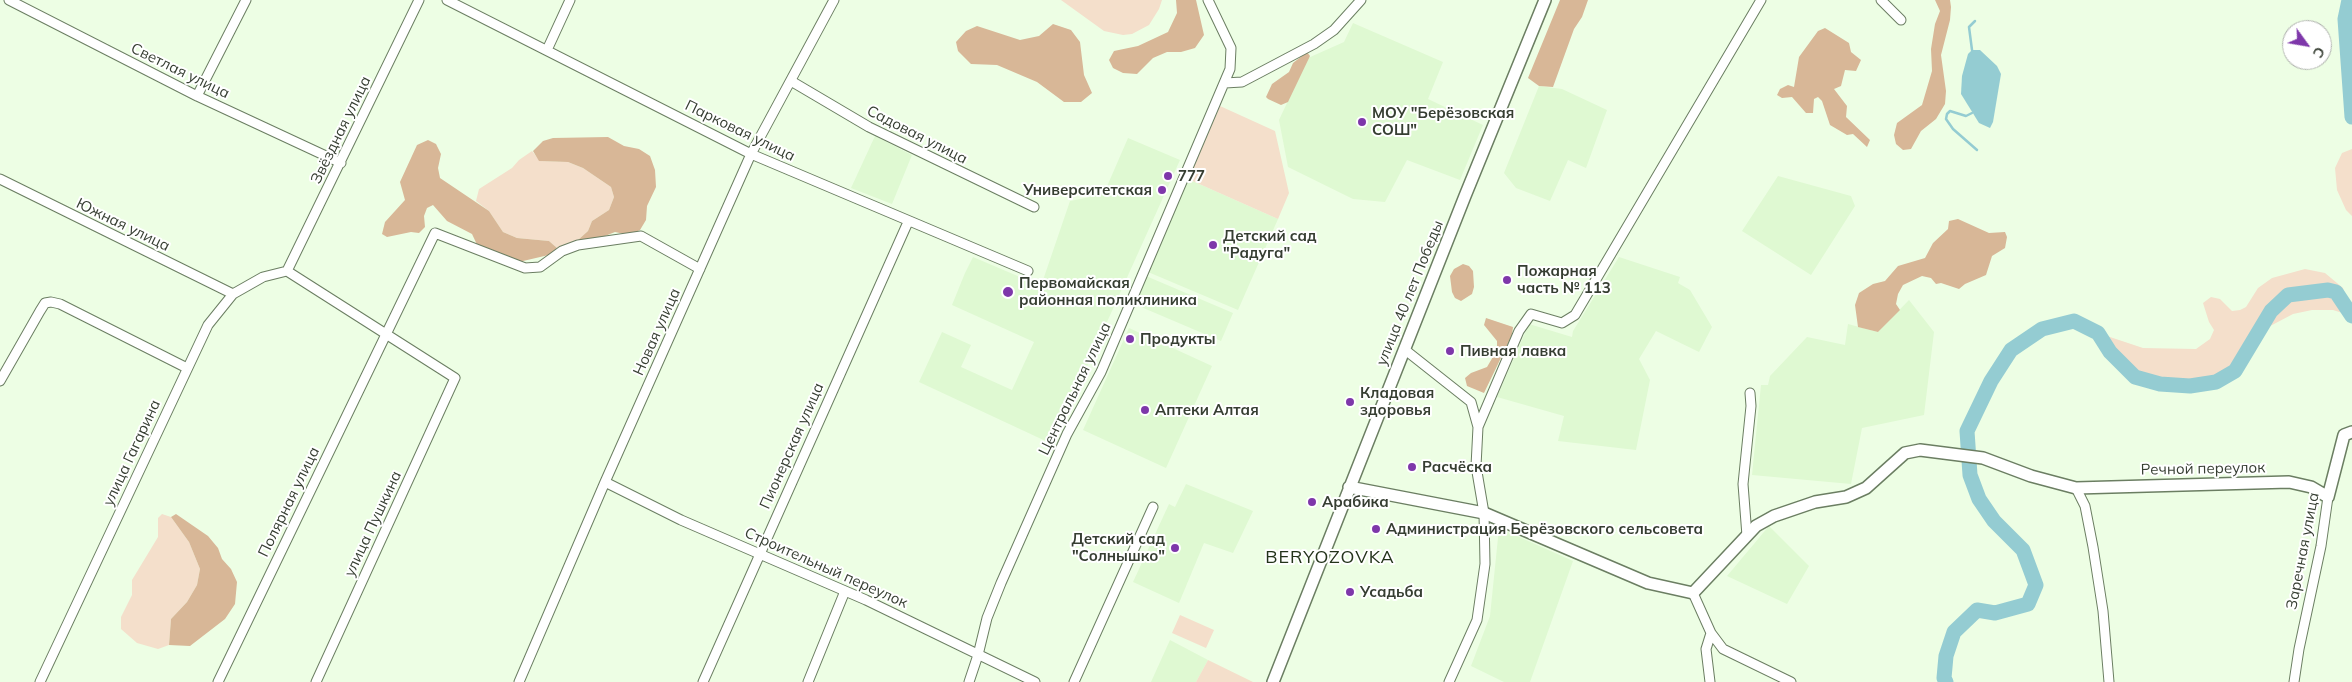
<!DOCTYPE html>
<html>
<head>
<meta charset="utf-8">
<style>
	body { margin:0 }
	#map { position:relative; width:2352px; height:682px; overflow:hidden; background:#edfee4; font-family:Mulish,sans-serif }
	canvas { display:block }
	.north { position:absolute; left:2282px; top:20px; width:50px; height:50px; box-sizing:border-box; background:#fff; border:1px solid #afb2ad; border-radius:50%; rotate:122deg; font-size:14px; font-weight:700; line-height:20px; text-align:center; color:#363e32 }
	.north::after { content:''; display:block; margin:auto; width:18px; height:22px; background:#7e37aa; clip-path:polygon(50% 0,100% 100%,50% 72%,0 100%) }
</style>
</head>
<body>
<div id="map">
<canvas width="2352" height="682"></canvas>
<div class="north">С</div>
</div>
<script>
const context = document.querySelector('canvas').getContext('2d');
context.lineJoin = 'round';
function paint(path, color) { context.fillStyle = color; context.fill(path, 'evenodd'); }
const shape = rows => new Path2D(rows.map(r => 'M' + r).join(''));
function trace(path, color, width, dash) { context.strokeStyle = color; context.lineWidth = width; context.lineCap = dash ? 'butt' : 'round'; context.setLineDash(dash || []); context.stroke(path); }
function label(font, color, halo, rows, align = 'center') {
  context.font = font + ' Mulish,sans-serif'; context.lineWidth = 4; context.setLineDash([]); context.textBaseline = 'middle'; context.strokeStyle = halo; context.fillStyle = color; for (const [text, x, y, turn = 0] of rows) {
    context.save(); context.translate(x, y); context.rotate((+turn || 0) * Math.PI / 180); context.textAlign = isNaN(turn) ? turn : align; if (halo) context.strokeText(text, 0, 0); context.fillText(text, 0, 0); context.restore();
  }
}
paint(shape([
	[1353,23,1443,62,1428,99,1483,125,1460,180,1407,160,1385,202,1353,199,1288,167,1279,120,1308,58,1344,42],
	[1539,86,1562,89,1607,110,1586,168,1568,160,1550,201,1516,188,1504,173],
	[875,136,912,155,892,204,851,188],
	[1128,138,1180,160,1052,444,919,382,942,332,971,345,961,367,1012,390,1034,342,952,305,965,273,973,257,1041,286,1070,201,1090,197,1094,187,1105,191],
	[1778,176,1851,196,1855,206,1811,275,1742,231],
	[1188,179,1278,219,1238,310,1148,272],
	[1619,257,1680,277,1678,283,1690,290,1712,327,1699,352,1656,331,1639,359,1650,380,1636,450,1558,441,1564,416,1497,397,1529,324,1572,337,1573,331],
	[1146,276,1233,313,1221,341,1134,304],
	[1909,300,1934,332,1924,415,1862,428,1851,484,1752,475,1761,385,1768,385,1770,376,1807,337,1845,345,1848,324,1878,332],
	[1129,328,1212,366,1166,468,1083,430],
	[1186,484,1253,511,1233,553,1204,543,1179,603,1133,582,1169,504,1175,507],
	[1769,526,1809,566,1787,604,1727,576],
	[1499,528,1573,561,1530,682,1504,682,1471,666,1490,616],
	[1170,640,1208,660,1196,682,1151,682]
]), '#dff9d2');
paint(shape([
	[1061,0,1162,0,1159,9,1149,25,1132,34,1123,35,1104,31],
	[2349,0,2352,0,2352,117,2345,19],
	[1220,106,1275,131,1289,193,1278,219,1188,179],
	[2352,149,2352,216,2346,210,2337,190,2335,168,2342,153],
	[532,151,540,161,568,162,583,168,611,187,614,197,609,210,592,221,588,231,578,240,582,246,557,248,549,241,517,238,503,232,489,211,476,201,479,189,512,168,519,160],
	[2305,269,2325,273,2343,288,2352,316,2333,310,2312,310,2293,314,2257,333,2235,371,2216,382,2190,386,2160,384,2135,377,2110,352,2098,333,2143,348,2196,349,2210,339,2214,330,2209,322,2203,303,2211,297,2220,299,2232,311,2240,310,2246,307,2258,288,2272,278],
	[162,514,171,517,189,542,200,569,197,585,187,602,171,619,169,645,158,649,137,643,121,629,121,617,132,595,132,580,158,537,158,518],
	[1180,615,1214,630,1206,648,1172,633],
	[1208,660,1253,682,1196,682]
]), '#f4dfcb');
paint(shape([
	[1176,0,1196,0,1204,35,1195,48,1181,52,1167,52,1153,58,1137,74,1123,73,1113,68,1109,60,1114,51,1138,46,1168,32,1177,13],
	[1560,0,1588,0,1582,17,1574,29,1553,87,1539,86,1528,78],
	[1935,0,1950,0,1951,7,1950,20,1941,55,1946,91,1945,104,1936,119,1921,131,1911,149,1903,150,1896,144,1894,135,1897,123,1922,105,1932,71,1931,49,1935,24,1940,11],
	[1053,24,1071,30,1080,42,1084,75,1092,93,1081,102,1064,102,1037,82,997,65,971,64,958,51,956,42,966,31,977,26,1020,40,1039,36],
	[1825,28,1849,43,1851,52,1861,60,1856,71,1845,70,1841,86,1834,89,1847,106,1846,117,1870,140,1867,147,1853,134,1847,135,1830,125,1822,101,1818,97,1814,99,1813,113,1806,113,1792,97,1782,98,1777,95,1780,89,1788,85,1794,87,1799,57,1818,31],
	[1307,52,1310,56,1288,102,1281,105,1268,99,1266,97,1272,84,1289,72,1293,63],
	[608,137,624,146,639,149,650,156,655,170,656,187,647,206,646,220,640,230,629,235,615,232,605,236,594,246,582,246,578,240,588,231,592,221,609,210,614,197,611,187,583,168,568,162,539,161,533,151,543,141,553,138],
	[428,140,436,144,441,154,438,168,440,178,489,211,503,232,517,238,549,241,557,248,553,254,523,261,505,262,480,251,472,234,447,221,433,205,427,208,424,216,425,227,419,233,411,232,387,237,382,234,385,222,405,200,400,182,417,145],
	[1958,219,1989,233,2005,232,2007,237,2005,248,1992,256,1986,275,1965,284,1959,289,1941,283,1936,284,1931,278,1922,276,1903,285,1898,294,1896,304,1900,310,1878,332,1858,327,1855,305,1859,293,1873,284,1885,281,1898,266,1925,258,1933,243,1948,229,1949,221],
	[1463,264,1469,266,1473,271,1474,287,1472,294,1461,301,1455,298,1452,292,1450,276,1454,269],
	[1486,318,1513,327,1512,335,1484,393,1467,386,1465,378,1471,373,1487,367,1497,350,1497,341,1484,325],
	[176,514,208,536,218,548,222,559,231,569,237,582,235,604,225,619,190,646,169,645,171,619,187,602,197,585,200,569,189,542,171,517]
]), '#d8b797');
paint(shape([
	[1972,50,1980,50,1997,66,2001,74,1993,122,1990,128,1979,123,1961,94,1962,76,1968,54]
]), '#94ccd2');
trace(shape([
	[1972,50,1969,27,1975,21],
	[1972,113,1966,116,1950,111,1947,114,1946,119,1953,129,1977,150]
]), '#94ccd2', 2.5);
trace(shape([
	[2349,0,2345,19,2352,117],
	[1946,682,1944,678,1946,656,1954,632,1977,610,1995,613,2028,604,2036,585,2023,550,1994,521,1979,499,1970,475,1967,431,1991,381,2011,350,2042,329,2074,321,2098,333,2110,352,2135,377,2160,384,2190,386,2216,382,2235,371,2271,311,2288,295,2328,290,2336,292,2352,316]
]), '#94ccd2', 15);
const minor = shape([
	[9,0,197,96,341,163],
	[447,0,751,154,1028,271],
	[1881,0,1901,20],
	[547,50,570,0],
	[791,81,869,127,1034,207],
	[1225,83,1242,82,1314,44,1334,30,1361,0],
	[197,96,246,0],
	[0,179,233,294],
	[287,271,455,378,316,682],
	[287,271,419,0],
	[1404,349,1471,402,1478,427,1476,466,1484,513,1485,564,1477,620,1449,682],
	[0,381,40,311,45,303,51,302,60,304,187,368],
	[1478,427,1519,331,1531,314,1562,323,1575,315,1761,0],
	[605,482,681,520,866,600,1035,682],
	[2076,488,2085,506,2093,547,2103,611,2109,682],
	[1747,536,1743,484,1751,406,1750,393],
	[1693,593,1711,633,1723,649,1791,682],
	[40,682,208,325,233,294,263,277,287,271],
	[218,682,435,233,525,268,540,267,562,251,578,245,641,236,700,269],
	[519,682,605,482,751,154,834,0],
	[703,682,908,222],
	[808,682,845,591],
	[969,682,978,655,987,618,1001,583,1067,434,1101,372,1230,69,1231,48,1208,0],
	[1074,682,1153,507],
	[1710,682,1706,649,1711,633],
	[2294,682,2299,649,2321,546,2328,497]
]);
const tertiary = shape([
	[1349,487,1484,513,1648,583,1693,593,1756,526,1774,516,1815,502,1846,497,1866,488,1905,453,1920,450,1983,458,2031,476,2076,488,2289,482,2311,487,2328,497,2344,435,2352,432],
	[1273,682,1465,196,1545,0]
]);
trace(minor, '#6b7e62', 11);
trace(tertiary, '#6b7e62', 14);
trace(minor, '#fff', 9);
trace(tertiary, '#fff', 11);
for (const [x, y, r, color] of [
	[1362,122,5,"#7e37aa"],
	[1168,176,5,"#7e37aa"],
	[1162,190,5,"#7e37aa"],
	[1213,245,5,"#7e37aa"],
	[1507,280,5,"#7e37aa"],
	[1008,292,6,"#7e37aa"],
	[1130,339,5,"#7e37aa"],
	[1450,351,5,"#7e37aa"],
	[1350,402,5,"#7e37aa"],
	[1145,410,5,"#7e37aa"],
	[1412,467,5,"#7e37aa"],
	[1312,502,5,"#7e37aa"],
	[1376,529,5,"#7e37aa"],
	[1175,548,5,"#7e37aa"],
	[1350,592,5,"#7e37aa"]
]) { const dot = new Path2D(); dot.arc(x, y, r, 0, 2 * Math.PI); context.fillStyle = color; context.fill(dot); trace(dot, '#fff', 2); }
label('15px', '#363e32', '#fff', [
	["Светлая улица",180,71,26],
	["Звёздная улица",341,130,-64],
	["Парковая улица",740,131,26],
	["Садовая улица",917,135,27],
	["Южная улица",123,225,26],
	["улица 40 лет Победы",1410,293,-68],
	["Новая улица",657,332,-66],
	["Центральная улица",1075,389,-64],
	["Пионерская улица",792,446,-66],
	["улица Гагарина",132,453,-65],
	["Речной переулок",2203,469,-1],
	["Полярная улица",289,502,-64],
	["улица Пушкина",373,524,-65],
	["Заречная улица",2303,551,-79],
	["Строительный переулок",826,568,24]
]);
label('bold 15px', '#363e32', '#fff', [
	["МОУ \"Берёзовская",1372,113],
	["СОШ\"",1372,130],
	["777",1178,176],
	["Университетская",1152,190,"right"],
	["Детский сад",1223,236],
	["\"Радуга\"",1223,253],
	["Пожарная",1517,271],
	["часть № 113",1517,288],
	["Первомайская",1019,283],
	["районная поликлиника",1019,300],
	["Продукты",1140,339],
	["Пивная лавка",1460,351],
	["Кладовая",1360,393],
	["здоровья",1360,410],
	["Аптеки Алтая",1155,410],
	["Расчёска",1422,467],
	["Арабика",1322,502],
	["Администрация Берёзовского сельсовета",1386,529],
	["Детский сад",1165,539,"right"],
	["\"Солнышко\"",1165,556,"right"],
	["Усадьба",1360,592]
], 'left');
context.letterSpacing = '1px';
label('18px', '#23331a', '#fff', [
	["BERYOZOVKA",1330,558]
]);
context.letterSpacing = '0px';
</script>
</body>
</html>
